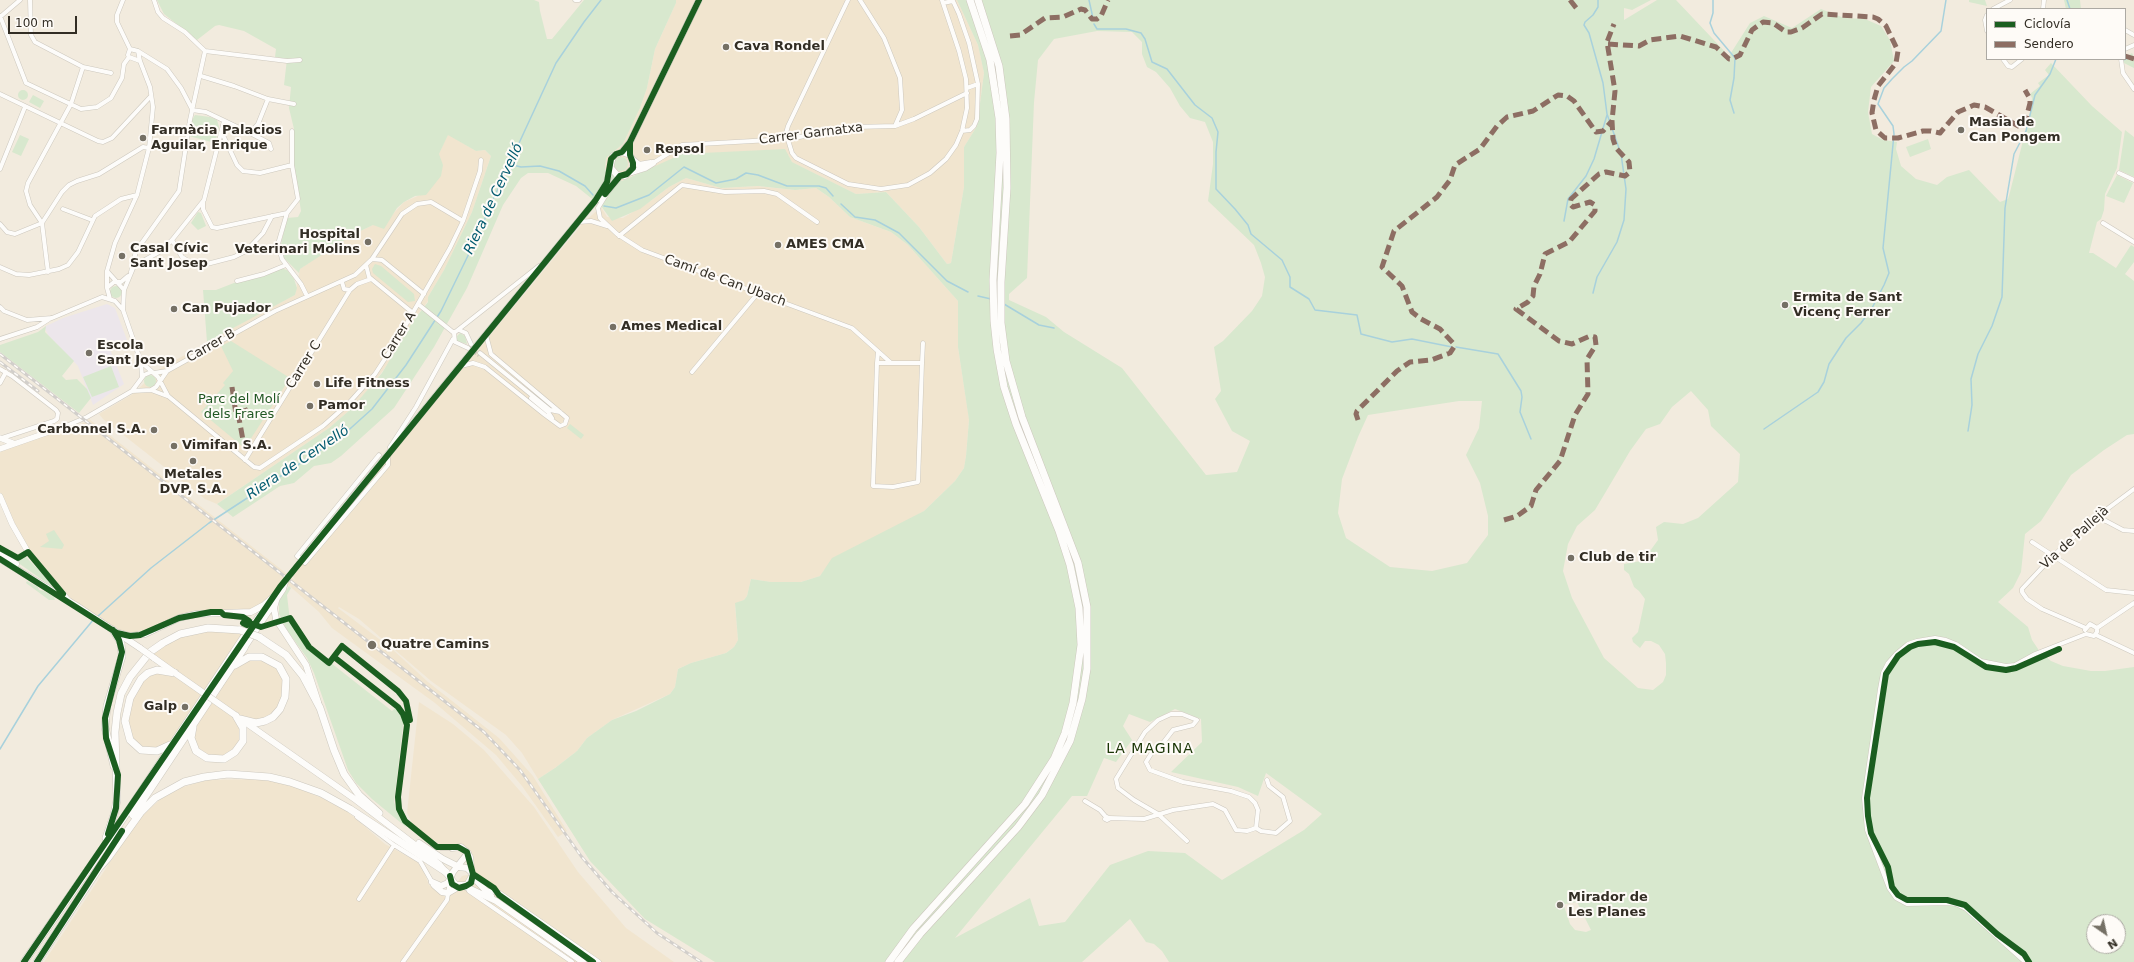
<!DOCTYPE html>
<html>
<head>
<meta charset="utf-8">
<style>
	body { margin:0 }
	#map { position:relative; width:2134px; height:962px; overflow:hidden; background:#f2ebde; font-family:"DejaVu Sans",sans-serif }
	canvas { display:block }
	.legend { position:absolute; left:1986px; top:8px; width:140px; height:52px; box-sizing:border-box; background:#fefbf7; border:1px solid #aca9a3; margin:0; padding:5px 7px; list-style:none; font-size:12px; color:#322d24 }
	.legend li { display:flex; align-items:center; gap:8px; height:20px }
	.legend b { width:20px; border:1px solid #aca9a3 }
	.north { position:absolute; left:2086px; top:914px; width:40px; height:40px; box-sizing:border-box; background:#fefbf7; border:1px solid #aca9a3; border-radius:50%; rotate:146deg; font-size:11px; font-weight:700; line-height:16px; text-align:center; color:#322d24 }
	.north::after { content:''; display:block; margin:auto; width:14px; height:18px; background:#757065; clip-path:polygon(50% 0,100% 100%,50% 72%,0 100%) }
	.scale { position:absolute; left:8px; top:16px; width:69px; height:18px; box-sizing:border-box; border:2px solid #322d24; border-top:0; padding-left:5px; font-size:12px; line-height:14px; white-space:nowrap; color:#322d24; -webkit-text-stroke:3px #fefbf7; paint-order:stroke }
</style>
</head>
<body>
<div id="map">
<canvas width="2134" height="962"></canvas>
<ul class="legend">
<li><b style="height:5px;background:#1b5e20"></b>Ciclovía</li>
<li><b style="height:5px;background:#8d6e63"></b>Sendero</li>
</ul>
<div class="north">N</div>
<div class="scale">100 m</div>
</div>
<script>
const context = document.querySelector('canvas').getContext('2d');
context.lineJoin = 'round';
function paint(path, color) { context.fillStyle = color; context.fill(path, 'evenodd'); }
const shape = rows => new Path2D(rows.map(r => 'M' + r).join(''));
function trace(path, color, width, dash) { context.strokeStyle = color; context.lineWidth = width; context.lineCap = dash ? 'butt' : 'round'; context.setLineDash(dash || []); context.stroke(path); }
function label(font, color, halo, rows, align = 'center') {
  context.font = font + ' "DejaVu Sans",sans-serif'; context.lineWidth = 4; context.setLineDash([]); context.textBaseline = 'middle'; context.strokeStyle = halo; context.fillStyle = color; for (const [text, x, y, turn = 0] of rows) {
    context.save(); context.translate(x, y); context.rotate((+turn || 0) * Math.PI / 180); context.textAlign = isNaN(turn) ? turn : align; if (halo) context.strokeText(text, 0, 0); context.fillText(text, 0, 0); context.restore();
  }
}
paint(shape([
	[676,0,957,0,978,45,984,73,977,126,964,147,964,187,951,263,947,264,919,227,886,192,856,194,792,162,787,155,651,170,638,173,622,181,605,169,606,158,623,144,640,108,647,88,655,49,676,3],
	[448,134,476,151,485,150,491,156,472,212,444,270,428,297,428,301,413,321,397,351,374,383,351,409,329,428,217,504,205,499,103,419,99,414,133,394,158,370,249,319,295,295,300,269,341,240,373,225,378,225,391,216,404,202,420,195],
	[686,178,721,188,758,186,795,190,816,188,829,197,850,217,891,232,908,245,958,301,958,347,969,419,966,456,964,468,955,481,924,511,825,569,820,576,801,582,771,582,751,579,747,596,744,600,735,604,738,640,734,647,726,653,691,663,678,669,675,687,670,694,612,720,587,738,577,751,555,768,538,779,522,753,506,735,431,681,359,619,339,607,338,608,391,648,428,682,499,738,533,776,567,831,558,837,522,786,496,755,435,703,332,628,319,612,285,582,260,608,187,616,145,634,117,633,78,606,45,572,32,556,3,502,0,493,0,449,71,425,76,425,97,438,80,425,89,419,296,581,293,577,305,559,583,223,601,207,607,217,623,218,652,200,669,187],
	[198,629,254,635,239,662,262,657,284,674,282,703,265,721,240,719,243,736,231,755,203,757,191,738,145,751,128,736,128,703,145,675,168,671,150,652],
	[419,702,453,724,484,750,534,807,578,872,626,928,674,962,44,962,140,817,162,798,183,787,207,780,263,779,295,787,322,798,348,812,385,844,416,861,422,867,429,885,446,897,462,876,475,873,472,864,474,857,460,845,439,844,413,825,407,813]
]), '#f1e5cf');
paint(shape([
	[107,304,115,308,127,340,109,347,124,384,93,405,78,366,48,335,45,328,46,326,63,318]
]), '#ece6eb');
paint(shape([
	[157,0,534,0,539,2,540,11,547,39,552,39,584,0,676,0,676,3,655,49,647,88,640,108,623,144,606,158,605,169,622,181,682,154,785,149,792,162,856,194,886,192,919,227,947,264,951,263,964,187,964,147,977,126,984,73,978,45,957,0,1651,0,1632,10,1624,8,1624,20,1657,0,1676,0,1729,56,1750,23,1764,16,1792,28,1821,9,1844,18,1865,19,1881,26,1890,40,1894,61,1871,87,1868,112,1872,134,1883,140,1897,142,1896,149,1901,166,1916,179,1937,185,1947,177,1969,170,2000,202,2008,199,2010,192,2030,113,2032,98,2030,94,2040,86,2038,83,2049,75,2045,70,2051,63,2092,106,2122,132,2117,168,2105,194,2104,210,2101,219,2097,222,2089,253,2093,253,2116,268,2131,245,2134,247,2134,262,2125,274,2134,281,2134,434,2127,435,2104,450,2071,475,2041,521,2025,534,2021,572,2013,588,1998,602,2028,627,2032,640,2040,652,2051,661,2063,666,2091,671,2105,671,2134,667,2134,962,1169,962,1162,951,1154,944,1146,942,1130,919,1082,962,715,962,645,919,590,861,538,779,555,768,577,751,587,738,612,720,636,711,670,694,675,687,678,669,691,663,726,653,734,647,738,640,735,603,744,600,747,596,751,579,771,582,801,582,820,576,832,558,924,511,955,481,964,468,966,456,969,420,958,347,958,301,908,245,891,232,850,217,829,197,816,188,795,190,758,186,721,188,686,178,669,187,640,209,612,221,601,206,576,186,548,173,528,173,521,178,503,205,467,288,434,347,394,408,341,456,331,463,314,466,294,483,280,486,233,517,217,504,329,428,351,409,382,373,413,321,428,302,428,297,444,270,472,212,491,156,485,150,476,151,448,135,439,154,443,165,441,176,426,195,415,196,404,202,397,208,384,229,373,225,354,234,300,269,299,273,284,258,281,244,287,218,298,217,301,211,294,166,294,129,289,108,291,87,284,85,287,59,275,57,276,49,244,31,219,25,215,26,197,40,164,14],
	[1097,31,1132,32,1142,42,1142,54,1147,67,1156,72,1170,88,1180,106,1190,118,1205,122,1213,142,1213,164,1208,201,1254,245,1261,263,1265,277,1262,296,1252,311,1223,341,1214,347,1221,391,1215,399,1232,431,1250,441,1237,472,1206,475,1122,368,1064,332,1046,317,1009,300,1009,294,1027,278,1034,102,1038,60,1054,39],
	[1691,391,1708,410,1711,426,1740,454,1738,482,1698,518,1683,524,1664,522,1656,527,1658,540,1650,551,1641,561,1624,564,1624,570,1629,574,1634,587,1639,591,1645,599,1638,632,1632,638,1633,642,1640,648,1645,641,1651,641,1659,645,1665,654,1666,663,1666,675,1663,682,1653,690,1638,688,1604,658,1572,598,1563,571,1568,544,1577,526,1595,510,1630,451,1646,429,1660,424,1672,407],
	[1459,401,1482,401,1479,428,1466,455,1480,483,1488,516,1488,535,1467,563,1432,571,1390,567,1346,538,1338,513,1342,479,1358,437,1368,415],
	[1175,709,1201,719,1202,742,1171,772,1238,787,1258,796,1266,773,1322,814,1304,830,1222,880,1185,853,1148,851,1110,865,1065,922,1039,926,1030,898,955,938,1072,796,1087,796,1104,758,1116,762,1132,740,1123,726,1129,714,1150,722],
	[1577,902,1591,930,1586,932,1575,930,1570,924,1564,906,1565,904],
	[2094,922,2118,922,2118,946,2094,946],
	[1969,0,1985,0,1987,6,1969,2],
	[2064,0,2080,0,2081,9,2066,9],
	[2132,53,2134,57,2134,68,2122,62,2122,59,2125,59,2125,54,2129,55],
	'18 95a5 5 0 1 1 10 0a5 5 0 1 1-10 0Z',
	[33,95,44,101,40,108,29,102],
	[195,115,210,117,217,120,219,127,215,143,189,136,192,120],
	[2125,130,2134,137,2134,177,2119,170],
	[20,135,29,139,21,156,12,152],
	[1928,139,1931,149,1910,157,1906,147],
	'614 164a7 7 0 1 1 14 0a7 7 0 1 1-14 0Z',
	[2117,175,2133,183,2124,203,2106,196],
	[198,212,201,213,206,226,198,230,191,223],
	[375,264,381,266,414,294,415,301,408,302,373,273,372,269],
	[280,268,287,270,294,279,297,288,295,295,207,342,203,290,216,290,239,281,260,277],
	'110 292a6 6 0 1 1 12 0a6 6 0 1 1-12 0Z',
	[46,326,45,332,74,361,62,376,66,380,77,379,87,389,91,398,79,413,0,352,0,345,38,332],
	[460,333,465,336,467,344,457,341,457,336],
	[231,341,290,378,248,443,242,446,201,412,225,385,223,383,233,371,221,346],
	[111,366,119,387,92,397,83,377],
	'144 381a6 6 0 1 1 12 0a6 6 0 1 1-12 0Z',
	[570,424,584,435,581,439,567,428],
	[54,530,64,545,62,549,40,547,49,541,46,534],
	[25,556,61,593,17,562],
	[27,581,38,587,39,590,44,591,54,597,55,600,49,600,26,583],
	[289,586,291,588,287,595,290,621,307,648,329,664,331,663,392,711,395,708,404,717,394,802,399,815,406,827,372,799,356,783,348,770,314,673,307,658,287,630,279,614,279,601]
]), '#d8e8ce');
trace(shape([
	[1089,0,1093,18],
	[1713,0,1713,13,1710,23,1714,33,1735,58,1734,78,1730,100,1734,113],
	[2067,0,2070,9],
	[1094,24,1097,29,1126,29,1141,33,1145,39,1152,62,1167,69,1195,105,1212,118,1218,132,1216,152,1216,189,1235,209,1248,225,1251,234,1282,260,1290,277,1290,287,1309,299,1315,310,1357,315,1361,334,1392,342,1412,339,1452,347],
	[2123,60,2131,57,2134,58],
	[509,164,521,167,540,166,559,171,585,186,593,195],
	[841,204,855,217,875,220,899,233,947,281,968,292],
	[604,206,616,208,649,195,684,167,716,183,736,179,746,173,758,175,787,186,819,186,826,188,833,196],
	[1564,221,1568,199,1586,176,1594,159,1607,115],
	[1593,293,1597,277,1617,242,1624,220,1626,189,1621,154,1607,114,1603,83,1589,33,1584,25,1585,22,1593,15,1598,7,1598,0],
	[978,296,991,299],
	[1004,304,1039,325,1054,328],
	[1456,347,1498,354,1521,391,1522,397,1520,412,1531,439],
	[1764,429,1818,392,1824,382,1829,364,1846,338,1861,323,1872,308,1884,285,1889,273,1883,248,1894,134,1893,126,1878,104,1884,88,1892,79,1904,67,1912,61,1941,31,1946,0],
	[1968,431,1972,405,1971,379,1978,354,1992,326,2002,297,2005,208,2014,154,2026,131,2035,95,2050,74,2056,59],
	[97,617,151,568,209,523,342,436,372,409,406,365,441,311,479,233,490,206,556,63,584,22,601,0],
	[0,749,38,686,94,619]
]), '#a8d1dc', 1.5);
trace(shape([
	[468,348,479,355]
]), '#ccc5b9', 4, [4, 2]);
trace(shape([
	[285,582,303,558]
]), '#ccc5b9', 6, [6, 3]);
const street = shape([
	[30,0,31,35,35,42,83,67,111,73],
	[123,0,117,15,117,22,130,49],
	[154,0,158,12,163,18,185,32,205,51,287,61,300,60],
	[575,0,579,0],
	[848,0,788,126,786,133,792,153,796,158,848,184,881,189,908,185,930,173,946,159,956,145,962,131,967,108,966,79,959,51,942,0],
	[860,0,884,38,900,78,902,110,895,126],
	[943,3,953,1,959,14,969,43,978,84,977,119,974,126,970,130,962,131],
	[1993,9,2010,0],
	[2043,9,2044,0],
	[1987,15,1985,20,1987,31],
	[0,16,26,83,81,109,97,107,111,98,122,78,124,64,129,57],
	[0,17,20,0],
	[2125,30,2134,35],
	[130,49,138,51,140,61,129,57,128,55,130,49],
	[2125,49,2134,45],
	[138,51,167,69,181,88,192,109],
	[2003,59,2008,66,2012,67,2022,59],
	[2121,59,2123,73,2134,89],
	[201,76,234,86,268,99,294,104],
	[967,88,978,84],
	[0,94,98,141,103,142,112,138,151,96],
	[192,110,206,112,250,133,269,143,271,149],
	[292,131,292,165,298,199,287,213,278,244,282,259,301,284,307,296],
	[222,133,237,165,243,171,260,173,292,165],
	[250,133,258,124,268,99],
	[653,163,682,145,788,139,855,127,895,126,914,119,967,93],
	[0,169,25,107],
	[2119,173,2134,180],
	[606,195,598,208,600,218,617,234,642,250,852,328,890,362],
	[203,202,203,209,212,227,217,228,287,213],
	[63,209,92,220],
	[579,222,591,221,607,226],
	[42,223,62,192,69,185,77,181,99,174,143,147,149,148],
	[2103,223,2134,242],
	[0,224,7,232,15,234,42,223],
	[619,236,682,185,725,192,764,191,777,194,817,222],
	[172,240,182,257,196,266,203,265,234,257,246,251,263,233,272,216],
	[372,259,382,260,424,294],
	[366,265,369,277,413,313],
	[0,267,16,274,29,275,59,269,68,265,78,252,95,216,121,199,137,195],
	[107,271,124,290,123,310,141,362,158,377,168,396,254,467,260,468,323,426,348,404,375,374,396,342,450,248,463,221,480,171,481,160],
	[48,272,42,223,30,205,26,191,28,183,71,104,83,67],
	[131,272,136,251,179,191,190,120,205,51],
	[237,281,264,274,286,265],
	[342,282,344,289,350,290],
	[108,287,114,282,121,282,128,276],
	[124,290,134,266,161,251,172,240,204,200,224,121],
	[110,299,107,288,107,271,115,243,137,195,149,148,153,107,150,87,140,61],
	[418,304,454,333],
	[0,307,4,311,27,320,52,318,102,297,115,301,123,310],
	[459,330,466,333,471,344],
	[0,339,37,327,51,318],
	[468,348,455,342,454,333,539,266],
	[480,353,550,410,560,412],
	[141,362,142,377],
	[877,363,922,363,918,482,893,487,873,486,877,363,878,352],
	[922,363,923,343],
	[461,366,473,363,485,367,545,415,560,426,565,424,567,418,491,354,486,335],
	[0,369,12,376,56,410,58,413,57,419,54,421,2,438],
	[692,372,758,293],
	[154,373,167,371,275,311,355,275,372,259,402,214,417,204,431,202,463,221],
	[0,383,6,372],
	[151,390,156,387,167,371],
	[132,391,144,375,151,372],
	[531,398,548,412,552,418],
	[66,426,87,417,132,391,151,390,167,396],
	[390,447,416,407,453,339],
	[379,455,297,556,305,563,388,465,388,455],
	[245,460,350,290,357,284,371,279],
	[2095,518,2106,521,2123,530,2134,531],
	[2032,542,2106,590,2134,593],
	[0,548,14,557],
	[2086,628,2042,609,2027,599,2022,592,2022,589,2053,556,2095,518,2134,489],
	[2097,628,2134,603],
	[2085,630,2090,624,2097,628],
	[2086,634,2094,636,2097,632,2097,628],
	[2096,635,2134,653],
	[406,733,398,797,399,809,405,821,435,845,441,848,452,848],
	[1085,801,1100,810,1106,817],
	[357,817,394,845],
	[1107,817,1109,819,1107,820,1105,819,1107,817],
	[1109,818,1144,819,1173,810,1213,804,1225,810,1236,830,1247,831,1256,828],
	[1256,828,1261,831,1276,833,1290,821,1283,797,1269,786,1267,780],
	[1187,841,1158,814,1134,800,1118,788,1116,779,1145,732,1158,720,1171,714,1182,714,1197,720,1193,725,1173,730,1163,743,1151,754,1146,762,1150,770,1183,782,1231,791,1249,797,1255,803,1258,810,1256,828],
	[485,890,500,893,599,962],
	[469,891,572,962],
	[359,899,394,845,420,861,432,882],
	[403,962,447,900,450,881],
	[2025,962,1966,909,1956,904,1947,903,1907,904,1896,898,1889,888,1867,830,1864,798,1880,689,1883,673,1888,663,1896,654,1908,644,1917,641,1935,638,1946,640,1956,644,1981,661,2006,666,2015,665,2035,654,2086,634]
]);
const secondary = shape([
	[0,438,13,443],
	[0,449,66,426],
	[0,496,12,524,28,552,68,600]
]);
const primary = shape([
	[622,152,630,142,699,0],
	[632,159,639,165,651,163],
	[629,173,645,168,653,163],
	[598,199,606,193,620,176],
	[0,553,16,564],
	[303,558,595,201,607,182,613,156,622,152,630,155,632,159,633,168,625,176,617,175,611,168],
	[0,559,77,606,140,648],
	[277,597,274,608,276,619,306,665,318,702],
	[120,633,130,636,145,634,179,618,196,614,251,612,264,605,273,597],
	[245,635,260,615],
	[244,648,283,589,285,582],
	[154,658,175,673],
	[242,720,356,800,415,845,439,864,456,885,467,885,472,876],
	[419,843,443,859,459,867,467,868,470,871],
	[452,848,461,847,467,852,470,857,472,876,491,896],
	[432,882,441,886,448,883,453,872,468,853],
	[434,885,442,892,448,893,460,886],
	[464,886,496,901,583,962]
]);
const highway = shape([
	[113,630,121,643,122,656,107,706,105,727,114,766],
	[259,637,286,655,303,676,320,708,334,750,344,774,359,795,379,813],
	[235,665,249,657,262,657,279,666,286,679,285,697,280,709,273,717,265,721,256,723,240,719],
	[193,727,191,738,196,751,207,758,224,759,235,752,243,741,243,728,236,716],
	[170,745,157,751,141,750,130,740,125,721,130,698,141,679,148,673,157,670,175,673],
	[133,815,244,648],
	[106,838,114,815,117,800,115,732,117,713,121,694,130,677,150,652,163,643,180,634,208,628,240,630],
	[99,868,108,858,141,812,155,798,184,782,204,777,228,774,269,777,290,782,321,793,350,809,446,872],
	[24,962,114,832,244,637],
	[37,962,101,865],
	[889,962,913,929,1025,804,1054,759,1065,733,1073,703,1081,645,1079,608,1070,565,1059,531,1016,424,1004,387,997,349,994,321,993,280,1000,153,999,118,990,60,970,0],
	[898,962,920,934,1018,827,1042,795,1070,741,1082,699,1087,669,1087,607,1078,563,1022,417,1006,361,1001,323,1001,282,1007,188,1006,119,999,66,978,0]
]);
trace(street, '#cdc8be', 5);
trace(secondary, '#cdc8be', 6);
trace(primary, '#cdc8be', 7);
trace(highway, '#cdc8be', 8);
trace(street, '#fdfcfa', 4);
trace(secondary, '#fdfcfa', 5.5);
trace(primary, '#fdfcfa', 6);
trace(highway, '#fdfcfa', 7);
const rail = shape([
	[0,354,484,732,520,770,581,856,612,892,657,933,701,962],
	[0,362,38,391]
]);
trace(rail, '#d2cfcb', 3);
trace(rail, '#fefbf7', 1.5, [4.5]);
const primaryBridge = shape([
	[140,648,154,658],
	[175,673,235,715]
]);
const highwayBridge = shape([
	[240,630,259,637]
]);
trace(primaryBridge, '#cdc8be', 7, []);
trace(highwayBridge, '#cdc8be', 8, []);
trace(primaryBridge, '#fdfcfa', 6);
trace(highwayBridge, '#fdfcfa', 7);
trace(shape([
	[1570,0,1577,9],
	[1010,36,1020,35,1045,18,1063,17,1081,9,1085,10,1092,19,1097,19,1101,16,1108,0],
	[1608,44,1639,46,1650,40,1680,36,1716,47,1729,59,1732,59,1740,55,1752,30,1763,22,1773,23,1786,32,1791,32,1802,28,1822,14,1873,17,1878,19,1886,26,1898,51,1896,63,1878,86,1874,100,1872,113,1876,130,1885,138,1898,138,1923,131,1931,131,1940,133,1958,112,1974,105,1985,107,2020,127,2023,126,2026,119,2030,103,2030,99,2025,90],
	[2125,56,2134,59],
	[232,387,236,414,252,408],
	[238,413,243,440],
	[1358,420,1356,414,1357,411,1397,371,1410,362,1431,360,1450,353,1454,347,1453,343,1440,329,1421,319,1412,312,1402,286,1382,267,1394,231,1437,197,1450,180,1455,165,1480,149,1497,126,1507,117,1533,111,1558,95,1567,96,1574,101,1596,132,1603,131,1612,121],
	[1504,520,1517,516,1531,506,1536,490,1560,461,1575,415,1588,394,1587,359,1596,345,1595,337,1590,336,1572,344,1559,341,1516,309,1528,302,1533,296,1534,286,1540,274,1545,254,1569,242,1595,211,1595,205,1590,202,1573,207,1570,204,1571,199,1599,174,1606,172,1625,176,1630,172,1629,162,1616,148,1613,139,1612,121,1615,91,1607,42,1614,24]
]), '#8d6e63', 5, [10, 5]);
trace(shape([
	[605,194,620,176,627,174,633,168,633,163,630,155,630,142],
	[0,548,18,558,28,552,63,594],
	[0,559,117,633,130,636,140,635,179,618,211,612,221,612,224,615,243,617,249,621,247,625,243,623],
	[247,622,261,627,290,618,309,647,329,663,342,646,398,691,406,701,410,720],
	[334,657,398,707,403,714,407,725,398,797,399,809,405,821,437,847,458,847,467,852,473,874,471,883,466,886,459,888,452,884,450,876],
	[108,834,116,808,118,775,106,738,105,718,122,652,119,640,113,630],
	[473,874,494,888,499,895,593,962],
	[24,962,280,587,595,201,607,182,611,159,616,154,622,152,630,142,699,0],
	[37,962,122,831],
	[2029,962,2024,954,1997,934,1965,905,1947,900,1907,900,1898,895,1892,887,1888,867,1871,833,1868,816,1867,798,1886,674,1898,656,1910,647,1918,644,1935,642,1954,647,1986,667,2006,670,2016,668,2059,649]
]), '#1b5e20', 6);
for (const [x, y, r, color] of [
	[726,47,4,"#757065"],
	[1961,130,4,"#757065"],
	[143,138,4,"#757065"],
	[647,150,4,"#757065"],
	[368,242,4,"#757065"],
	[778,245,4,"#757065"],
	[122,256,4,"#757065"],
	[1785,305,4,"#757065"],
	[174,309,4,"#757065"],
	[613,327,4,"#757065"],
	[89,353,4,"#757065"],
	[317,384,4,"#757065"],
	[310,406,4,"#757065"],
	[154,430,4,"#757065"],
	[174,446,4,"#757065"],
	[193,461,4,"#757065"],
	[1571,558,4,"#757065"],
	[372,645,5,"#757065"],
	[185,707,4,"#757065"],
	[1560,905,4,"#757065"]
]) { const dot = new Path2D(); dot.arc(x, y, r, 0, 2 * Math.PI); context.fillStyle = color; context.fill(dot); trace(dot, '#fefbf7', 1.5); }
label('bold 13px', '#322d24', '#fefbf7', [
	["Cava Rondel",734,47],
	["Masia de",1969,123],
	["Can Pongem",1969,138],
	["Farmàcia Palacios",151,131],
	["Aguilar, Enrique",151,146],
	["Repsol",655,150],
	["Hospital",360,235,"right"],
	["Veterinari Molins",360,250,"right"],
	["AMES CMA",786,245],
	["Casal Cívic",130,249],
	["Sant Josep",130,264],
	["Ermita de Sant",1793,298],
	["Vicenç Ferrer",1793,313],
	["Can Pujador",182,309],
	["Ames Medical",621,327],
	["Escola",97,346],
	["Sant Josep",97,361],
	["Life Fitness",325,384],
	["Pamor",318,406],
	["Carbonnel S.A.",146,430,"right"],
	["Vimifan S.A.",182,446],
	["Metales",193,475,"center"],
	["DVP, S.A.",193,490,"center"],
	["Club de tir",1579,558],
	["Quatre Camins",381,645],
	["Galp",177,707,"right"],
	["Mirador de",1568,898],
	["Les Planes",1568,913]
], 'left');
label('13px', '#322d24', '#fefbf7', [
	["Carrer Garnatxa",811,134,-7],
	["Camí de Can Ubach",725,281,20],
	["Carrer A",399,336,-58],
	["Carrer B",211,346,-30],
	["Carrer C",304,365,-58],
	["Via de Pallejà",2075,538,-42]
]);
label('13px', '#215723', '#fefbf7', [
	["Parc del Molí",239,400],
	["dels Frares",239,415]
]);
label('italic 14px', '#005a6f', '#fefbf7', [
	["Riera de Cervelló",494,199,-65],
	["Riera de Cervelló",298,463,-34]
]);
context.letterSpacing = '1px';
label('14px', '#1b3606', '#fefbf7', [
	["LA MAGINA",1150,749]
]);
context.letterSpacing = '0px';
</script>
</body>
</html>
